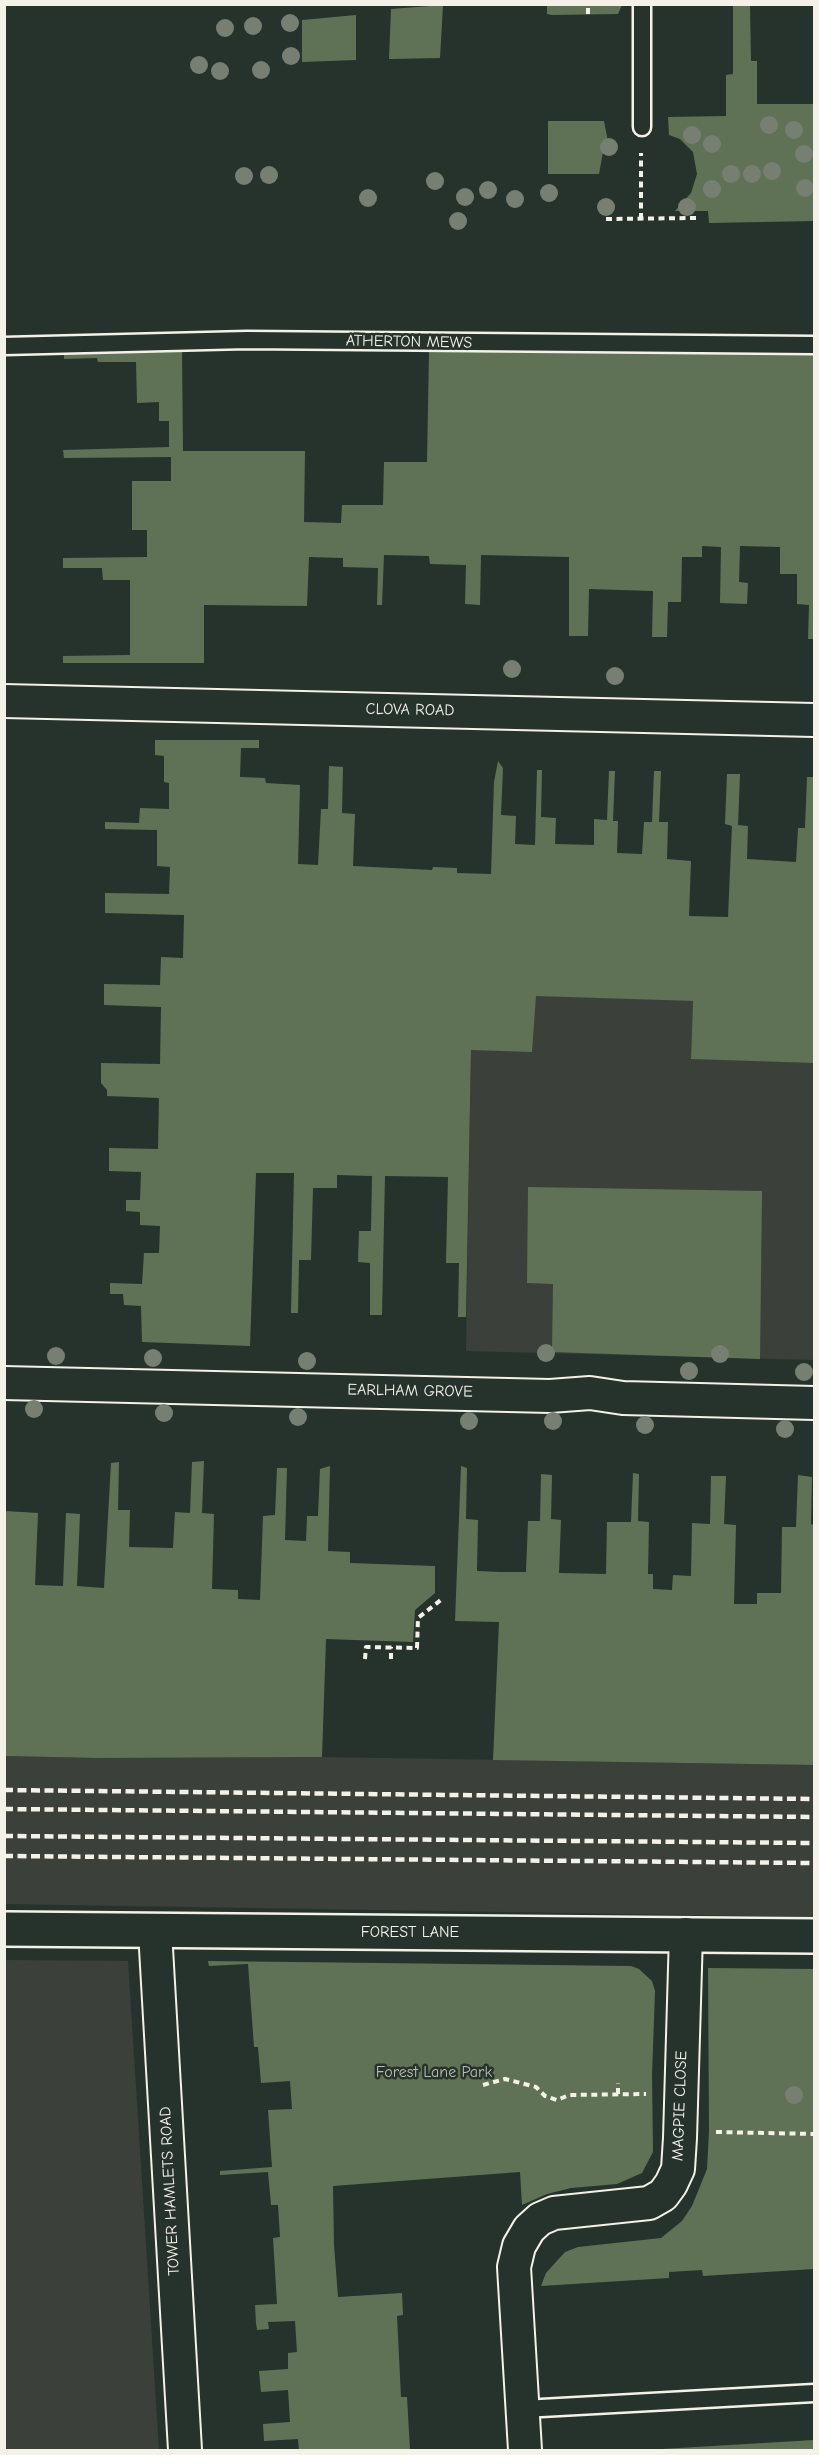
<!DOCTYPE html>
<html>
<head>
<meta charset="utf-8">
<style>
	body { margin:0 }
	#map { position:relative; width:819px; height:2455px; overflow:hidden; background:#26332d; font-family:"Comic Neue",sans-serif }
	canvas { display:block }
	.frame { position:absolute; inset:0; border:6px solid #f4f1e8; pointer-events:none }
</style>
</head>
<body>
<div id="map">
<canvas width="819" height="2455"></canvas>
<div class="frame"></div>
</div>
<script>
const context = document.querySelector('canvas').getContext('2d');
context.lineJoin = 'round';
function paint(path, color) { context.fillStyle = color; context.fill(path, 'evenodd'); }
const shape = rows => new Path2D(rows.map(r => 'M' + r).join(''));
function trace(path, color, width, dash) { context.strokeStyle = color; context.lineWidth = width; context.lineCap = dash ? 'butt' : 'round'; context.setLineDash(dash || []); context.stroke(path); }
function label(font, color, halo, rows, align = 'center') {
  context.font = font + ' "Comic Neue",sans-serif'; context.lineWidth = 5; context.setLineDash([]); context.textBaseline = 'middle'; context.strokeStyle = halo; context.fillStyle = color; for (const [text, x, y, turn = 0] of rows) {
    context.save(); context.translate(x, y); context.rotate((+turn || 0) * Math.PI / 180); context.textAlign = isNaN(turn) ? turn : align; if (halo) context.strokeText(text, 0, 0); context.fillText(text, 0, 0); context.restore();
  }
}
paint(shape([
	[536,995,693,1001,691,1058,814,1063,814,1360,466,1351,471,1049],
	[5,1756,98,1758,322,1757,814,1765,814,1917,5,1904],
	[5,1960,128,1961,159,2450,5,2450]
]), '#3b403a');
paint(shape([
	[443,5,440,58,389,59,391,9],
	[547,5,547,4,622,5,618,14,552,15,547,14],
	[733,5,750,5,751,61,757,61,757,104,814,104,814,221,709,223,708,211,675,211,691,193,697,174,693,152,680,139,669,135,668,117,726,116,726,75,733,74],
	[356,15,356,60,302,62,302,20],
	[548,121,604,121,608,142,603,152,599,174,548,174],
	[182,352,183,451,305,451,304,522,341,523,342,505,383,505,384,462,427,462,429,352,814,352,814,639,808,639,809,605,797,604,797,574,780,574,780,547,740,546,739,582,748,583,747,604,720,603,721,547,702,546,702,557,682,557,681,602,668,602,667,637,652,637,653,591,589,589,588,636,569,636,569,557,481,555,480,605,465,604,466,565,430,564,429,556,384,555,382,605,377,605,378,568,343,567,343,558,309,557,307,606,204,605,204,663,63,663,63,656,130,655,130,580,103,580,102,568,63,568,63,558,147,557,147,530,132,530,132,481,171,481,171,457,64,458,63,450,169,447,169,421,159,421,159,402,137,403,136,362,98,362,97,358,64,359,64,353],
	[155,740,259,740,259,748,241,748,240,777,265,778,266,783,300,785,298,864,318,865,321,809,328,809,329,766,343,767,342,813,355,814,353,866,432,870,433,867,457,868,457,873,491,874,494,782,498,761,503,768,501,815,516,816,515,844,535,845,537,770,542,770,541,817,556,818,555,844,594,845,594,819,607,820,609,771,615,771,613,821,618,821,617,853,642,854,644,822,652,822,654,771,661,771,659,822,668,822,667,859,691,861,689,916,728,917,732,826,725,824,727,774,740,774,738,825,748,826,747,859,796,862,798,828,805,828,807,777,814,777,814,1063,691,1059,693,1001,536,996,532,1052,471,1050,466,1317,458,1317,459,1263,446,1263,448,1177,385,1176,382,1315,370,1315,370,1263,358,1262,359,1231,371,1231,372,1176,337,1175,337,1188,313,1188,311,1260,299,1260,298,1313,291,1313,294,1173,256,1173,250,1346,142,1342,141,1306,124,1305,123,1294,110,1294,110,1283,142,1284,144,1253,159,1253,160,1226,140,1225,140,1212,126,1211,126,1200,140,1200,141,1172,109,1171,109,1148,158,1149,159,1098,107,1096,107,1090,101,1083,101,1063,160,1064,161,1007,104,1005,104,984,160,985,161,957,183,958,184,915,105,913,105,893,169,894,170,867,157,866,157,830,105,829,105,822,139,823,140,808,169,809,169,783,164,782,164,756,155,755],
	[528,1187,762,1191,760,1359,552,1352,553,1284,527,1283],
	[204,1461,202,1513,214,1514,212,1589,238,1590,238,1599,260,1600,263,1516,275,1515,277,1468,287,1468,285,1540,306,1541,307,1516,318,1516,320,1469,330,1466,328,1551,350,1552,350,1563,435,1566,435,1593,415,1610,413,1642,326,1639,322,1757,98,1758,5,1756,5,1511,38,1513,35,1585,63,1586,66,1513,80,1514,77,1586,104,1588,111,1463,119,1462,118,1510,130,1510,129,1547,173,1548,175,1512,190,1513,192,1462],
	[461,1466,467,1468,466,1519,478,1520,477,1571,500,1572,526,1572,528,1521,540,1521,541,1474,552,1475,551,1519,561,1520,559,1573,606,1574,607,1522,631,1522,633,1473,639,1474,638,1521,649,1522,648,1574,653,1574,653,1589,672,1590,673,1575,691,1576,692,1523,710,1524,711,1476,726,1476,724,1524,736,1525,734,1604,757,1604,757,1593,781,1593,782,1527,796,1527,798,1475,812,1477,811,1524,814,1525,814,1765,493,1760,499,1622,455,1621],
	[208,1961,631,1966,639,1969,652,1981,655,1991,652,2075,653,2152,642,2173,617,2184,571,2188,547,2194,522,2205,520,2172,333,2186,334,2245,338,2297,402,2293,403,2315,397,2316,401,2397,407,2397,410,2450,299,2450,298,2439,264,2441,263,2424,290,2422,289,2405,288,2390,261,2392,259,2371,288,2369,288,2353,297,2352,295,2321,268,2322,269,2329,257,2330,256,2323,255,2305,277,2304,273,2238,280,2237,278,2205,271,2205,268,2172,220,2175,220,2171,272,2167,268,2110,292,2109,290,2081,261,2083,258,2047,254,2047,248,1964,209,1966],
	[708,1968,814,1969,814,2269,703,2276,702,2270,669,2272,669,2278,541,2286,546,2273,565,2252,578,2247,661,2238,682,2221,692,2206,707,2169,709,2131],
	[814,2440,814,2450,645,2450]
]), '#607255');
const lane = shape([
	[642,127,642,4],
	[4,346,247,340,814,345],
	[523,2409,814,2393]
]);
const street = shape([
	[4,701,814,720],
	[4,1383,550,1396,590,1393,623,1398,814,1403],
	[155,1931,185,2450],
	[525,2450,514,2267,519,2246,529,2229,540,2219,554,2213,649,2203,663,2195,671,2184,678,2169,680,2138,686,1934]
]);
const secondary = shape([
	[4,1929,814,1936]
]);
trace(lane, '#f4f1e8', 21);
trace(street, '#f4f1e8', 36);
trace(secondary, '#f4f1e8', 38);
trace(shape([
	[588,14,588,4],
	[606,219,696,218],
	[641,219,641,153],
	[365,1659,366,1647,417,1648,418,1618,442,1599],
	[391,1659,391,1647],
	[483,2085,505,2079,536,2087,545,2096,557,2100,569,2095,646,2094],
	[618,2094,618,2083],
	[716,2132,814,2134]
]), '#f4f1e8', 4, [6, 4.5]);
trace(lane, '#26332d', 16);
trace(street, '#26332d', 32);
trace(secondary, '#26332d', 33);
trace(shape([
	[4,1790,814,1799],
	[4,1809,814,1817],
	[4,1836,814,1843],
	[4,1856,814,1863]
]), '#f4f1e8', 4.5, [9, 4.5]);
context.fillStyle = '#777f73';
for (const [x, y] of [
	[290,23],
	[253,26],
	[225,28],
	[291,56],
	[199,65],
	[261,70],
	[220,71],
	[769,125],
	[794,130],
	[692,135],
	[712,144],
	[609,147],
	[804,154],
	[772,171],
	[731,174],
	[752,174],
	[269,175],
	[244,176],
	[435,181],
	[805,188],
	[712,189],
	[488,190],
	[549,193],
	[465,197],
	[368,198],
	[515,199],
	[606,207],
	[687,207],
	[458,221],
	[512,669],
	[615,676],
	[546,1353],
	[720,1354],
	[56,1356],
	[153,1358],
	[307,1361],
	[689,1371],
	[804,1372],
	[34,1409],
	[164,1413],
	[298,1417],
	[469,1421],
	[553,1421],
	[645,1425],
	[785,1429],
	[794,2095]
]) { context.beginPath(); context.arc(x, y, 9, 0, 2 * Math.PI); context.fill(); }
label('16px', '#f4f1e8', '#26332d', [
	["ATHERTON MEWS",409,342,1],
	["CLOVA ROAD",410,710,1],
	["EARLHAM GROVE",410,1391,1],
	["FOREST LANE",410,1932],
	["MAGPIE CLOSE",680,2106,-88],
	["TOWER HAMLETS ROAD",170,2191,-93]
]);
label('16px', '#b9bead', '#26332d', [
	["Forest Lane Park",434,2072]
]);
</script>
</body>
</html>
